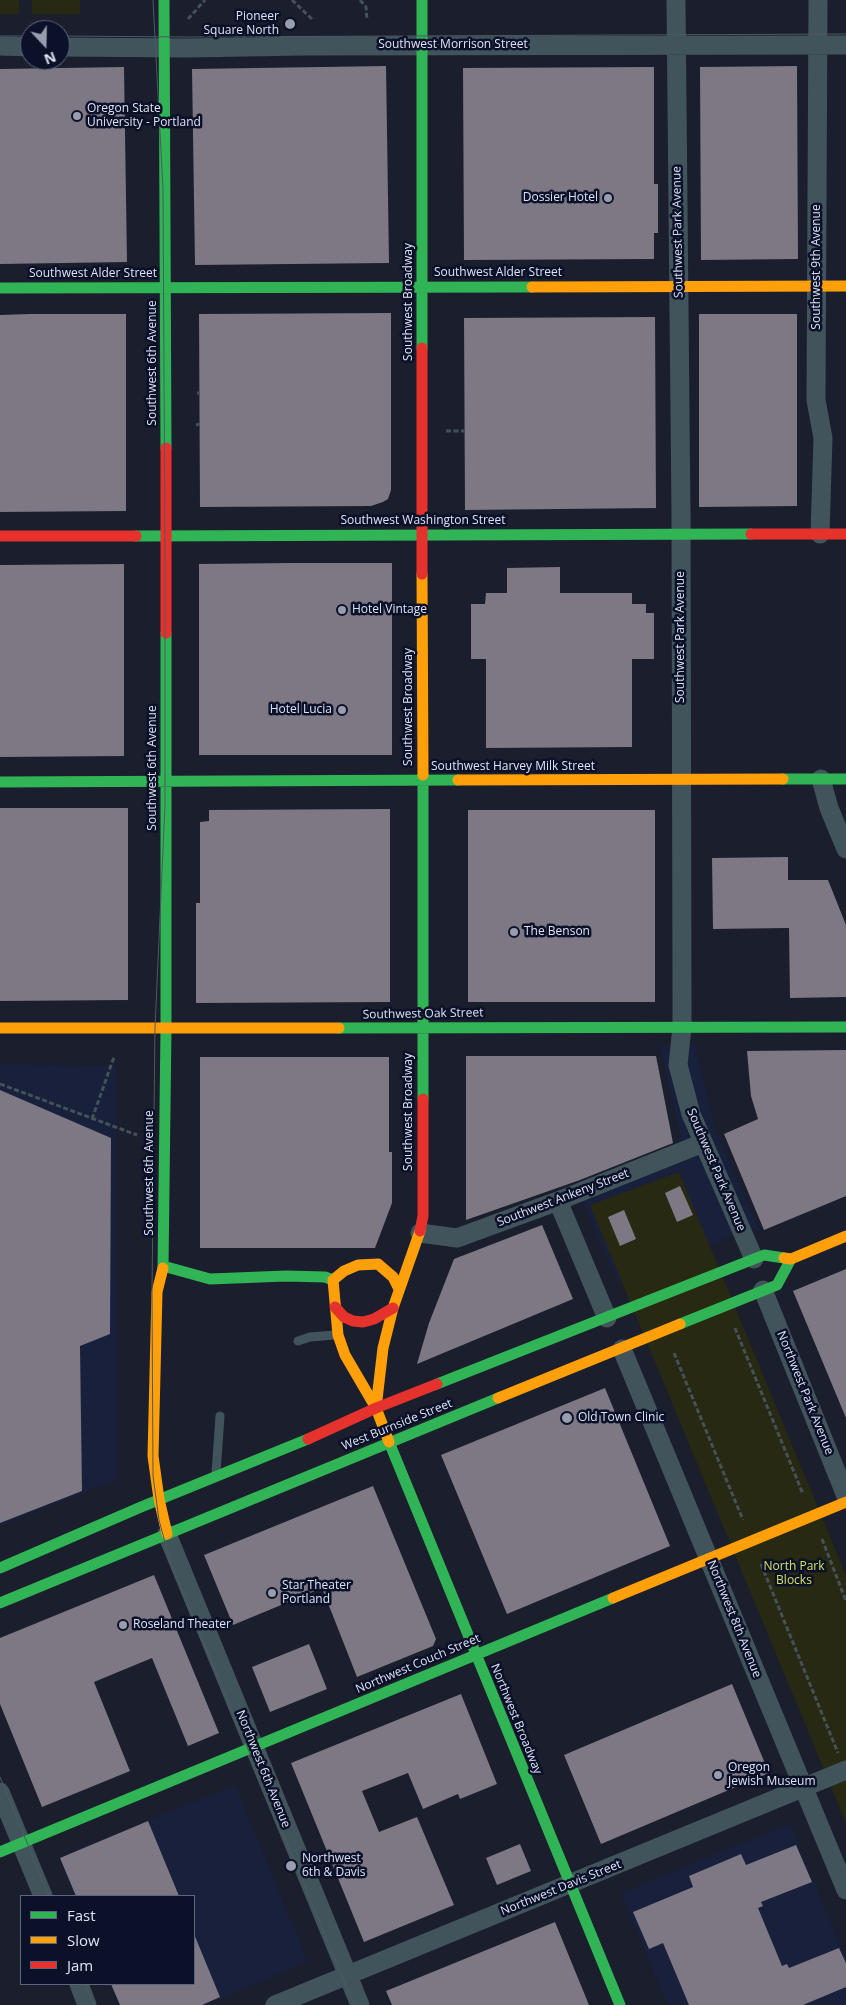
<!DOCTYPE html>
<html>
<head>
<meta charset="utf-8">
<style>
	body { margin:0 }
	#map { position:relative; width:846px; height:2005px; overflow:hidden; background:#1b1e2c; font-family:"Open Sans",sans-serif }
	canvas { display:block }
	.legend { position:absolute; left:20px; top:1895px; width:175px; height:90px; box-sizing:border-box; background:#0b1129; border:1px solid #5f657a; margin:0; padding:6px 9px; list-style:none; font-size:15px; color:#dde3f4 }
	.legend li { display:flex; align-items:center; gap:10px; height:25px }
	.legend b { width:25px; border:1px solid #5f657a }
	.north { position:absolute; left:20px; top:20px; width:50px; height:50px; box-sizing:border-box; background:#0b1129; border:1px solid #5f657a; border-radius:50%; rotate:159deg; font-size:14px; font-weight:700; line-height:20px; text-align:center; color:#dde3f4 }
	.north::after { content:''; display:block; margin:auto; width:18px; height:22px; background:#999eae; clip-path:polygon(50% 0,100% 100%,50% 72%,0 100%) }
</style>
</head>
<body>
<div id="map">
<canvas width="846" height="2005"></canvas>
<ul class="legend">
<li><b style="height:6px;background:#30b455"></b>Fast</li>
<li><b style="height:6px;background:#ff9f0a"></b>Slow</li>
<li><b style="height:6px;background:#e5322d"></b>Jam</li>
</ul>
<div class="north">N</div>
</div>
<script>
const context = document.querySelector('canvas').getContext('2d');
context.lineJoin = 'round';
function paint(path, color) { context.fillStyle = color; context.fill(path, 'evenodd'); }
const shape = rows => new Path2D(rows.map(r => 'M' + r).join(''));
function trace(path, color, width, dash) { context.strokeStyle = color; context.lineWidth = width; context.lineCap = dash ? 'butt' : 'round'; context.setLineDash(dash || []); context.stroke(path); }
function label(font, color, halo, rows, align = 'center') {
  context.font = font + ' "Open Sans",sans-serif'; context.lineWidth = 5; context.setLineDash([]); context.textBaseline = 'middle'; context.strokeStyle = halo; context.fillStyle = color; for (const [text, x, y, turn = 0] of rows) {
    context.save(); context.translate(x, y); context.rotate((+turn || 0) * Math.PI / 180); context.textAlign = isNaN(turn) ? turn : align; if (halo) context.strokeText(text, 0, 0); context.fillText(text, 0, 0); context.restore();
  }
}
paint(shape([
	[695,1045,715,1130,760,1232,752,1228,618,1282,577,1188,680,1144,681,1138,660,1046],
	[0,1064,116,1066,117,1480,0,1525],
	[235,1785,308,1962,204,2005,120,2005,111,1984,194,1984,194,1896,74,1896,59,1857],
	[790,1824,846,1960,846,2005,668,2005,621,1893]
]), '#18203c');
paint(shape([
	[0,0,19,0,19,14,0,14],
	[32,0,80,0,80,14,32,14],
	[679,1172,846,1575,846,1823,590,1205]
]), '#272912');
paint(shape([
	[386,66,389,263,195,265,192,69],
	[797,66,798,259,701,260,700,67],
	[124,67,127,262,0,264,0,69],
	[654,67,654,184,658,184,658,233,654,233,654,259,464,260,463,68],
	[391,313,391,490,388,499,383,502,371,506,200,507,199,314],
	[29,314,126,314,126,511,0,512,0,315],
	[699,314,797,314,797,506,699,507],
	[655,317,656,508,465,510,464,318],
	[292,563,392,563,392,755,199,755,199,564],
	[124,564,124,756,0,757,0,565],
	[560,567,560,593,632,593,632,604,646,604,646,613,654,613,654,659,632,659,632,747,486,748,486,659,471,659,471,604,485,604,486,593,507,593,507,568],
	[0,808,128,808,128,1000,0,1001],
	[390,809,390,1002,196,1003,196,903,200,903,200,822,209,821,209,810],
	[468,810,655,810,655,1002,468,1002],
	[788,857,788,880,828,880,846,925,846,997,790,998,789,928,713,929,712,858],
	[846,1050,846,1196,764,1230,724,1134,758,1119,751,1096,747,1051],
	[466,1056,656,1056,673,1143,580,1180,466,1220],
	[200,1057,389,1057,389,1152,392,1152,392,1203,375,1248,200,1248],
	[0,1090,111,1138,110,1334,80,1346,82,1491,0,1523],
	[680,1186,693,1215,677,1222,665,1193],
	[624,1210,636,1239,620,1246,608,1217],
	[542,1225,573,1299,417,1364,429,1323,454,1259],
	[846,1269,846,1418,793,1291],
	[605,1388,670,1546,507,1614,441,1455],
	[373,1486,436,1639,433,1646,357,1677,322,1588,233,1625,204,1555],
	[154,1575,219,1733,188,1746,152,1658,94,1682,130,1771,42,1807,0,1704,0,1638],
	[309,1644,327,1689,270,1712,252,1667],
	[732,1684,769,1773,601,1844,564,1755],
	[461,1694,497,1784,460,1799,458,1794,423,1809,408,1773,362,1791,379,1832,417,1817,454,1905,364,1942,291,1763],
	[148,1821,179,1896,76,1896,60,1858],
	[520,1844,531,1871,497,1885,486,1858],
	[796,1845,812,1882,761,1902,763,1906,758,1908,782,1966,787,1964,789,1968,839,1948,846,1963,846,1987,803,2005,689,2005,663,1943,649,1949,633,1912,693,1887,689,1876,741,1854,746,1865],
	[555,1922,589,2005,392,2005,386,1991],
	[194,1934,220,1997,202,2005,120,2005,111,1984,194,1984]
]), '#7d7884');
trace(shape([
	[292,0,313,20],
	[360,0,366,7,367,20],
	[188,19,205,0],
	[197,393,200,393],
	[196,425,200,424],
	[446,431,464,431],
	[0,1084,137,1135],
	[92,1119,114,1057],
	[735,1328,803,1494],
	[674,1353,743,1520],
	[822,1539,846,1601],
	[761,1564,838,1753]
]), '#445158', 3, [5, 2.5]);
trace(shape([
	[298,1341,310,1337,335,1335],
	[216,1473,220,1416]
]), '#41545c', 9);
trace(shape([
	[676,0,681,515,682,998,682,1027,678,1065,691,1114,754,1259],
	[818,0,816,400,823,438,820,534],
	[0,46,30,47],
	[60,47,188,48,303,46,846,45],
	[821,779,829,808,846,849],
	[558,1201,607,1318],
	[420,1233,457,1238,558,1201,703,1143],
	[763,1290,846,1496],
	[622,1349,846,1890],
	[167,1534,360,2005],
	[0,1792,43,1896],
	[79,1984,87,2005],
	[275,2005,846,1770]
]), '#41545c', 19);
trace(shape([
	[164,0,166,448],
	[422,0,422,348],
	[0,288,532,287],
	[136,536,751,534],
	[423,775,423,1099],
	[783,779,846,779],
	[0,782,458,780],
	[339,1028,846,1027],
	[163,1266,210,1279,286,1276,325,1277,333,1280],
	[163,1268,166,1028,166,633],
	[680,1324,777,1285,791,1259],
	[437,1384,764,1255,784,1258],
	[389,1442,620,2005],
	[0,1568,141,1507,308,1439],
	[0,1603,498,1398],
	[0,1852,613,1598]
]), '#30b455', 11);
trace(shape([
	[532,287,846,286],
	[422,574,423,775],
	[458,780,783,779],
	[0,1028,339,1028],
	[784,1258,791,1259,846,1236],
	[163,1268,157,1292,153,1456,159,1499,167,1534],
	[333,1280,338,1335,345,1355,376,1408,389,1442],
	[333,1280,344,1271,358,1265,378,1264,393,1277,399,1289],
	[498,1398,680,1324],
	[376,1408,383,1348,393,1308,420,1231],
	[613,1598,846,1502]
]), '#ff9f0a', 11);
trace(shape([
	[422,348,422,574],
	[166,448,166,633],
	[751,534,846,534],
	[0,536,136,536],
	[420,1231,423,1216,423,1099],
	[335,1307,344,1317,353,1321,363,1322,374,1319,393,1308],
	[308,1439,376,1408,437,1384]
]), '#e5322d', 11);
trace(shape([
	[153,0,163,189,165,558,165,806,155,1028,152,1291,153,1476,159,1520,170,1561,354,2005],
	[0,36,30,36],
	[60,36,188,37,846,34],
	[0,1777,49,1896],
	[85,1984,94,2005]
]), '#4d5a62', 1);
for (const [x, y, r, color] of [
	[290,24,6,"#999eae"],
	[77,116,5,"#999eae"],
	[608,198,5,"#999eae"],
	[342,610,5,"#999eae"],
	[342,710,5,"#999eae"],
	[514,932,5,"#999eae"],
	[567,1418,6,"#999eae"],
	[272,1593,5,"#999eae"],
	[123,1625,5,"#999eae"],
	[718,1775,5,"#999eae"],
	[291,1866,6,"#999eae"]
]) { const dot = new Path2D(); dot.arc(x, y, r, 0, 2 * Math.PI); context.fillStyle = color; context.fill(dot); trace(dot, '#0b1129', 2); }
label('12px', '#dde3f4', '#0b1129', [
	["Pioneer",279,17,"right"],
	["Square North",279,31,"right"],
	["Oregon State",87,109],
	["University - Portland",87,123],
	["Dossier Hotel",598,198,"right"],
	["Hotel Vintage",352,610],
	["Hotel Lucia",332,710,"right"],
	["The Benson",524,932],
	["Old Town Clinic",578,1418],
	["Star Theater",282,1586],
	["Portland",282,1600],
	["Roseland Theater",133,1625],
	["Oregon",728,1768],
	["Jewish Museum",728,1782],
	["Northwest",302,1859],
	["6th & Davis",302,1873]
], 'left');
label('12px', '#dde3f4', '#0b1129', [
	["Southwest Morrison Street",453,45],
	["Southwest Park Avenue",678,232,-91],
	["Southwest 9th Avenue",817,267,-90],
	["Southwest Alder Street",498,273],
	["Southwest Alder Street",93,274],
	["Southwest Broadway",409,302,-90],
	["Southwest 6th Avenue",153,363,-90],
	["Southwest Washington Street",423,521],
	["Southwest Park Avenue",681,637,-90],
	["Southwest Broadway",409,707,-90],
	["Southwest Harvey Milk Street",513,767],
	["Southwest 6th Avenue",153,768,-90],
	["Southwest Oak Street",423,1014,-1],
	["Southwest Broadway",409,1112,-90],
	["Southwest Park Avenue",716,1170,67],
	["Southwest 6th Avenue",150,1173,-90],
	["Southwest Ankeny Street",563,1198,-21],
	["Northwest Park Avenue",805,1393,68],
	["West Burnside Street",397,1425,-22],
	["Northwest 8th Avenue",734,1619,68],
	["Northwest Couch Street",418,1664,-23],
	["Northwest Broadway",516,1719,68],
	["Northwest 6th Avenue",263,1769,68],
	["Northwest Davis Street",561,1888,-22]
]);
label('12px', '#d7e15e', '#0b1129', [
	["North Park",794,1567],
	["Blocks",794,1581]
]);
</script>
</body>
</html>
